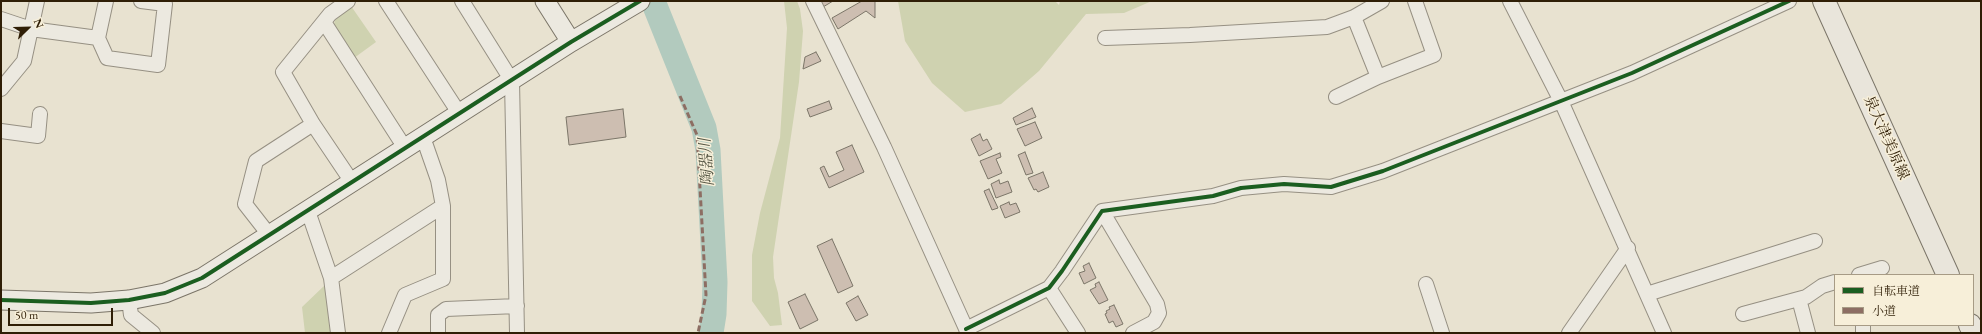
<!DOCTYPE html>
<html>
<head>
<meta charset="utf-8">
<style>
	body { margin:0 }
	#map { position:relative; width:1982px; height:334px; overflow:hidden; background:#e8e2d0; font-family:"EB Garamond","Noto Serif JP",serif }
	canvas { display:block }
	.frame { position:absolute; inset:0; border:2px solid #2f1e06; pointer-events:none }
	.legend { position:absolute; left:1834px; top:274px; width:140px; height:52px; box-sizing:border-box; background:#f7efd9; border:1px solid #a79b85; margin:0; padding:5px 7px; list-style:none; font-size:12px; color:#2f1e06 }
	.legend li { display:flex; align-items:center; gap:8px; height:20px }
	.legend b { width:20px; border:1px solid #a79b85 }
	.north { position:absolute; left:8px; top:8px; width:40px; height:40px; -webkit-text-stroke:3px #f7efd9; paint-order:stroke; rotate:67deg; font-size:11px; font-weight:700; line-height:16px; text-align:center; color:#2f1e06 }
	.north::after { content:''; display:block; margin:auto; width:14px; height:18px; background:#2f1e06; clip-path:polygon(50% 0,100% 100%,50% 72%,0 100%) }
	.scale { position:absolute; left:8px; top:308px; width:105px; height:18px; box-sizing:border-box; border:2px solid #2f1e06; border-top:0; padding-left:5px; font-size:12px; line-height:14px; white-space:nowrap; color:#2f1e06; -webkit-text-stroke:3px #f7efd9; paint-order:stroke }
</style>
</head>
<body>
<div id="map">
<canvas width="1982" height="334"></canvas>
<div class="frame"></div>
<ul class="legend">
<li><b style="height:5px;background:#1b5e20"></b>自転車道</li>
<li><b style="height:5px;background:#8d6e63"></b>小道</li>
</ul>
<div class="north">N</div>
<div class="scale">50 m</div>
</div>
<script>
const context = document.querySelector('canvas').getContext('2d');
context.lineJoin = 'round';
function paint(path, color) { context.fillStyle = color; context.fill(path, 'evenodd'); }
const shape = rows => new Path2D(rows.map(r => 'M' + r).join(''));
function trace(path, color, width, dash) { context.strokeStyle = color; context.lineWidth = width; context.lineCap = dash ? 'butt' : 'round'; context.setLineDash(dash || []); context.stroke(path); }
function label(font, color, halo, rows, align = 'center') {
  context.font = font + ' "EB Garamond","Noto Serif JP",serif'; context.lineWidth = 3; context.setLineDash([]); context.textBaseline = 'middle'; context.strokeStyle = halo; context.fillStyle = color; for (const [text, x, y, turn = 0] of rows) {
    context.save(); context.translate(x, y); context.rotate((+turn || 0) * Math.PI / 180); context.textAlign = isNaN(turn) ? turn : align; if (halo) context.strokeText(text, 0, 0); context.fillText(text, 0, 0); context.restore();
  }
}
paint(shape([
	[784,1,797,1,800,9,803,31,799,82,773,257,774,278,778,293,782,325,770,326,752,301,752,255,760,213,780,138,787,28],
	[898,1,1055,1,1059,5,1060,1,1152,1,1124,13,1086,14,1039,71,1001,104,965,112,932,83,905,41],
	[351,6,376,42,354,58,333,28,335,20],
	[325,285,332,333,305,333,302,307]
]), '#cfd2b0');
trace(shape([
	[653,1,704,128,708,150,715,282,714,314,711,333]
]), '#b2cabe', 25);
const building = shape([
	[819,1,833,1,823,7,819,1],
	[862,1,875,1,875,18,866,11,838,29,832,18,862,1],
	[816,52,821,61,803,69,805,57,816,52],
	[829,101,832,109,810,117,807,109,829,101],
	[1032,108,1036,117,1016,125,1013,118,1032,108],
	[623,109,626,137,569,145,566,117,623,109],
	[1035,122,1042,138,1025,146,1017,129,1035,122],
	[980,134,983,141,987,139,992,149,979,156,971,139,980,134],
	[852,145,864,172,829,188,820,168,824,166,829,177,844,170,836,152,852,145],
	[1025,152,1033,173,1026,175,1018,155,1025,152],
	[1000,153,1001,157,996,159,1002,173,988,179,980,161,1000,153],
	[1043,172,1049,187,1038,192,1036,189,1034,190,1028,178,1043,172],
	[999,180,1000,184,1008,181,1012,192,996,198,991,184,999,180],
	[989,189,998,208,992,210,984,191,989,189],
	[1009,202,1010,205,1016,203,1020,212,1005,218,1000,206,1009,202],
	[832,239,853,286,838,293,817,246,832,239],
	[1089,263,1096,278,1084,284,1079,273,1085,271,1083,266,1089,263],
	[1099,282,1108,300,1099,304,1090,290,1096,287,1095,284,1099,282],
	[805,294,818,320,800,329,788,302,805,294],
	[858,296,868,315,856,321,846,303,858,296],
	[1114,305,1123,324,1116,327,1113,321,1109,323,1105,314,1107,313,1106,311,1110,309,1109,307,1114,305]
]);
paint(building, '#cdbeb1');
trace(building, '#7b7568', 1);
const street = shape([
	[106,1,98,38,107,58,158,65,165,4,141,1],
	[348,1,330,14,283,72,313,124,352,182],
	[386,1,459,113],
	[462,1,512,81,517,333],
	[813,1,884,147,968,333],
	[1510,1,1561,101,1664,333],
	[1354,17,1378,77],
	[1,19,31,29,98,38],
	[324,22,405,148],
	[1105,38,1190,35,1327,27,1354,17,1382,1],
	[1,89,24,61,37,1],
	[1336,97,1378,77,1434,55,1415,1],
	[1,131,38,136,40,114],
	[308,211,331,278,338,333],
	[1102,211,1157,304,1159,313,1154,322,1133,333],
	[270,236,245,204,256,161,313,124],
	[1859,275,1882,268],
	[331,278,443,206],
	[1426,284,1442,333],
	[1049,288,1078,333],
	[1647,294,1815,241],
	[1799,299,1808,333],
	[129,300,131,315,153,333],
	[1743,314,1806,297,1822,286,1835,282],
	[1863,325,1863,333],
	[966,329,1049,288,1062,271,1102,211,1213,196,1241,188,1284,184,1331,187,1383,171,1632,73,1789,1],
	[389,333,405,295,443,279,443,206,438,180,423,137],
	[438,333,438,315,446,309,517,306],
	[1569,333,1628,248]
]);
const secondary = shape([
	[545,1,571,42],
	[1,300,91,303,129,300,165,293,202,278,571,42,640,1]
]);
const primary = shape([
	[1824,1,1948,275],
	[1970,325,1974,333]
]);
trace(street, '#969083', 16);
trace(secondary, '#7b7568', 21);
trace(primary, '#7b7568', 24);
trace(street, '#ece9e0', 14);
trace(secondary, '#ece9e0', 19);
trace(primary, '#e9e5db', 22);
trace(shape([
	[680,96,697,135,706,295,698,333]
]), '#8d6e63', 3, [6, 3]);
trace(shape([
	[1,300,91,303,129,300,165,293,202,278,571,42,640,1],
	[966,329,1049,288,1062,271,1102,211,1213,196,1241,188,1284,184,1331,187,1383,171,1632,73,1789,1]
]), '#1b5e20', 4);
label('15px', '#2f1e06', '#f7efd9', [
	["泉大津美原線",1886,138,66]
]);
label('italic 16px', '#555644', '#f7efd9', [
	["陶器川",707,162,-94]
]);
</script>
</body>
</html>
